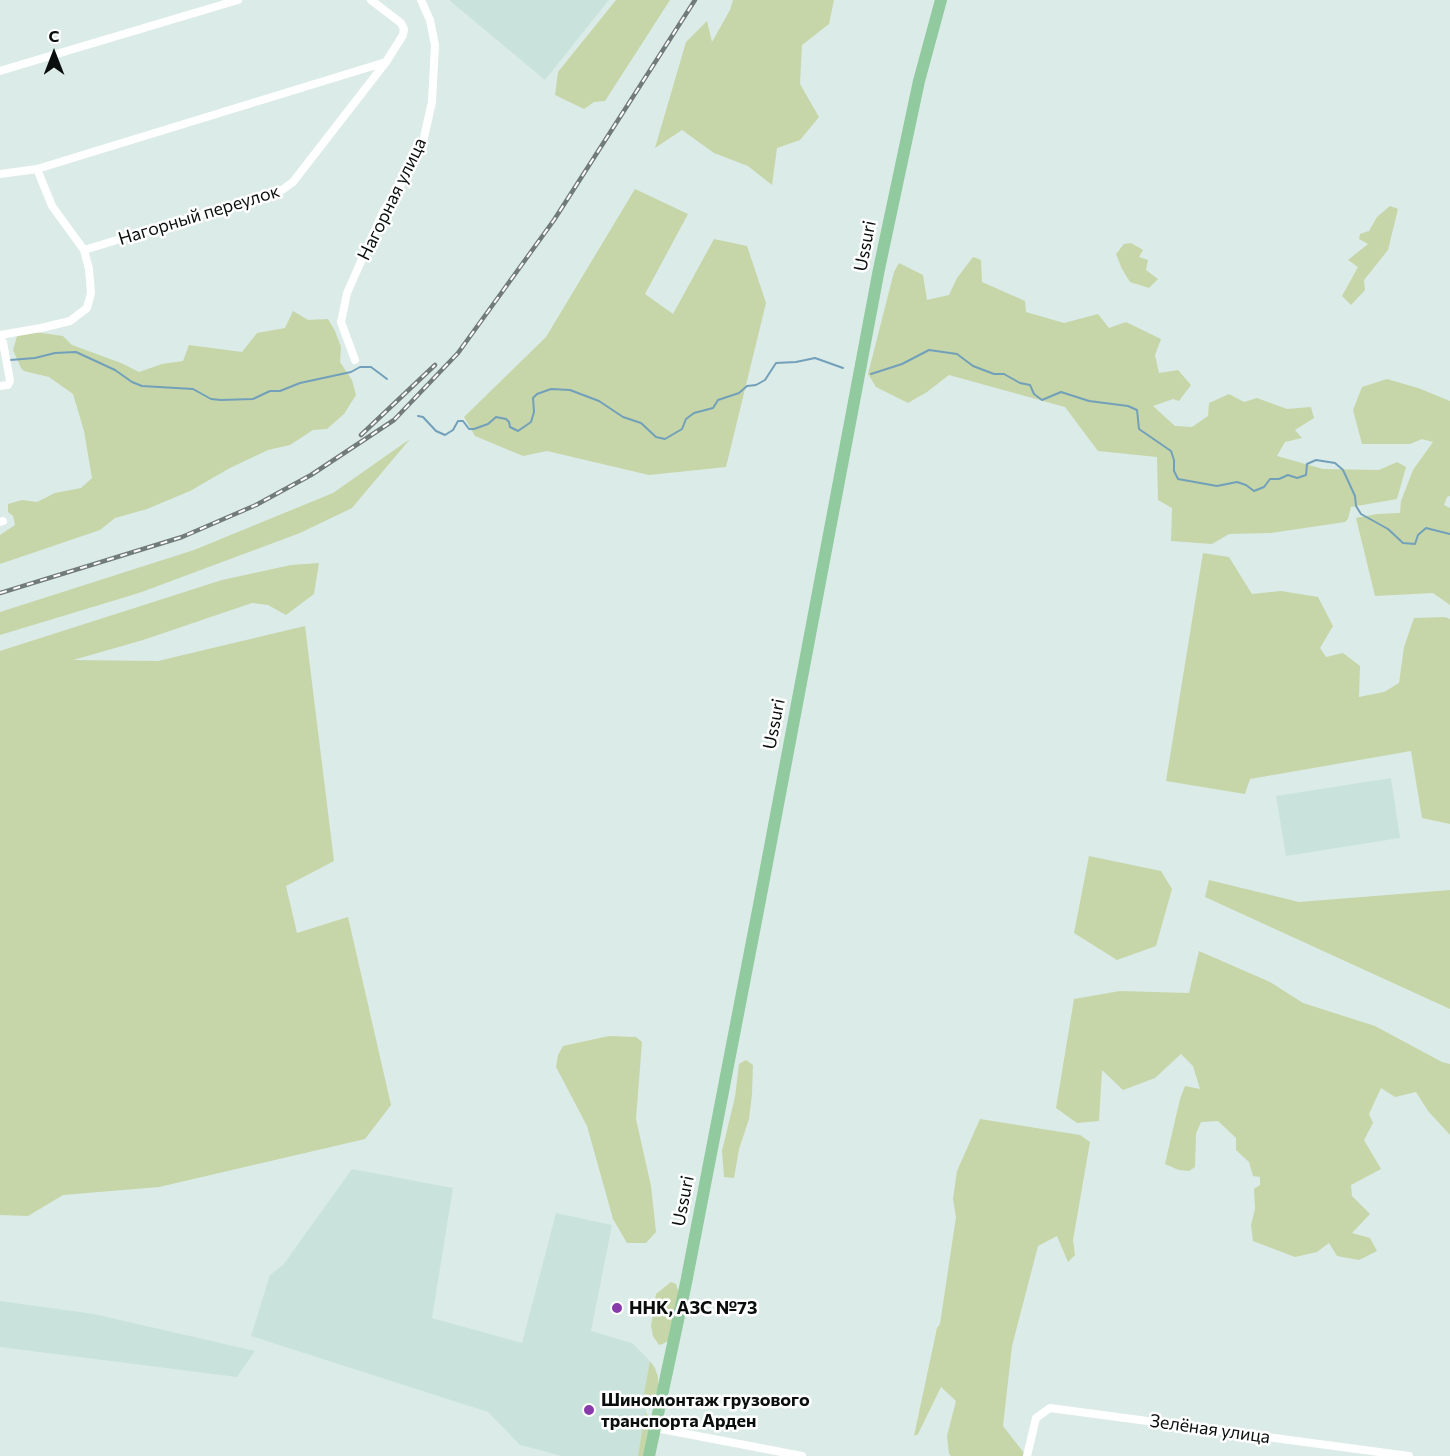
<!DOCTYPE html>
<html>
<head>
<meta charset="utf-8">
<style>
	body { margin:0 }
	#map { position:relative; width:1450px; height:1456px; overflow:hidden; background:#dbebe7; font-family:Commissioner,sans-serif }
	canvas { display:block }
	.north { position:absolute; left:24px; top:24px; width:60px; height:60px; -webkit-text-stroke:4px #fff; paint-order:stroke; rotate:0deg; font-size:16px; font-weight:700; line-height:24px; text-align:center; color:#0a0f0e }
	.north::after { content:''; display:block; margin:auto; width:21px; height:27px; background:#0a0f0e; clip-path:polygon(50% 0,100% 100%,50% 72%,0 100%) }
</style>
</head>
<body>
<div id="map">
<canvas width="1450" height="1456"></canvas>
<div class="north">С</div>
</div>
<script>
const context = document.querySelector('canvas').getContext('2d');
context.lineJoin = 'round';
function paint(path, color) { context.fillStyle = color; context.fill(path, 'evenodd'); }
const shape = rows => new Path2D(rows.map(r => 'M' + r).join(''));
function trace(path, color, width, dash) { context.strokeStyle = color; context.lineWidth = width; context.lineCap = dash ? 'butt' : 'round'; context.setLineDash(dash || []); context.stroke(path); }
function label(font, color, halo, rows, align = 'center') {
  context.font = font + ' Commissioner,sans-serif'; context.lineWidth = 5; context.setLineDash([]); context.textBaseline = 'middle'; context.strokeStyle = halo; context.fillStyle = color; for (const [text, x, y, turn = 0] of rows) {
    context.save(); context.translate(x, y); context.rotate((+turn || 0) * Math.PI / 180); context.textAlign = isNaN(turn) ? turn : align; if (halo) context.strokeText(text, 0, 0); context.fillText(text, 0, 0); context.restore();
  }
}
paint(shape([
	[449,0,609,0,545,80],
	[1391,778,1400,838,1286,856,1276,796],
	[352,1169,453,1188,432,1318,522,1343,556,1213,612,1225,591,1331,632,1343,650,1361,643,1398,647,1404,638,1456,562,1456,520,1445,488,1412,251,1336,270,1275,283,1265],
	[0,1301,94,1314,255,1351,237,1377,0,1347]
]), '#c9e3dc');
paint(shape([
	[616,0,670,0,605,101,594,102,584,109,555,95,558,72],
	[733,0,834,0,829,24,802,45,800,84,819,117,800,140,777,148,772,185,748,166,714,153,682,130,655,148,686,42,707,21,712,42,730,10],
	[635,189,688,214,645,294,673,314,714,239,747,246,766,303,726,467,649,475,547,451,523,456,475,436,464,417,546,337],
	[1390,206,1398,209,1388,250,1364,280,1365,290,1351,305,1342,296,1358,267,1348,260,1368,244,1359,239,1360,234,1369,231,1377,217],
	[1131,243,1143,250,1139,257,1148,260,1146,270,1158,279,1149,288,1130,282,1122,269,1116,254,1124,244],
	[973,257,981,260,982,282,1025,301,1026,312,1064,323,1098,314,1109,328,1126,322,1161,339,1155,355,1159,373,1178,370,1191,385,1179,401,1173,399,1153,406,1175,426,1192,427,1208,416,1209,403,1229,394,1244,402,1257,398,1287,409,1311,407,1314,418,1295,430,1302,438,1285,442,1277,456,1323,469,1379,470,1397,462,1406,467,1397,499,1351,507,1348,519,1345,522,1271,533,1229,534,1212,544,1171,541,1172,508,1158,500,1157,457,1098,451,1065,407,949,375,927,392,908,403,876,387,868,374,894,272,899,263,923,275,927,300,949,295,957,278],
	[293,311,308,320,328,319,335,331,341,347,340,362,352,380,356,395,344,414,327,429,313,430,290,445,268,450,230,468,190,491,147,509,115,518,100,530,0,564,0,535,15,525,13,516,8,512,8,504,22,500,37,502,55,493,81,488,92,478,84,431,73,394,49,377,24,371,21,368,13,350,17,336,35,332,63,336,72,345,121,363,139,372,162,364,183,361,189,345,242,352,257,333,285,328],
	[1387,379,1418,388,1450,401,1450,496,1447,497,1444,505,1450,508,1450,605,1433,593,1375,596,1356,518,1377,514,1400,513,1401,501,1413,470,1433,442,1422,439,1410,444,1362,444,1353,410,1362,387],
	[410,439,352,508,300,533,139,593,0,635,0,612,194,550,333,493],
	[1203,553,1229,557,1252,594,1281,591,1318,597,1333,626,1320,648,1326,657,1343,653,1360,666,1359,697,1384,692,1399,683,1404,647,1414,618,1445,617,1450,619,1450,824,1422,818,1411,751,1250,779,1245,794,1166,781],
	[319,563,314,594,286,615,268,605,252,603,143,640,73,660,158,661,305,626,334,861,286,886,297,933,348,917,391,1105,365,1139,159,1187,63,1195,28,1216,0,1215,0,651,222,580,291,565],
	[1089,856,1161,871,1172,889,1156,946,1117,960,1074,933],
	[1209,880,1299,902,1450,890,1450,1009,1205,897],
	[1199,951,1270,982,1303,1003,1375,1026,1442,1062,1450,1064,1450,1135,1428,1111,1416,1092,1395,1097,1381,1088,1369,1114,1373,1123,1364,1140,1381,1169,1351,1185,1352,1196,1370,1214,1352,1233,1370,1238,1377,1251,1359,1260,1337,1256,1329,1243,1317,1252,1295,1257,1253,1241,1251,1225,1255,1209,1254,1189,1260,1185,1260,1177,1253,1176,1249,1162,1236,1150,1236,1138,1218,1121,1201,1122,1196,1134,1195,1167,1189,1171,1179,1170,1165,1164,1180,1099,1185,1086,1200,1089,1193,1066,1181,1054,1155,1078,1123,1090,1102,1070,1099,1121,1077,1123,1056,1108,1074,999,1120,991,1189,993],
	[609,1036,636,1037,642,1042,636,1119,651,1186,656,1232,646,1243,627,1243,613,1219,587,1126,556,1067,558,1055,563,1046],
	[746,1060,753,1065,752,1094,749,1119,739,1149,734,1178,724,1177,722,1151,735,1097,739,1064],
	[980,1119,1080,1135,1090,1142,1073,1240,1075,1255,1068,1262,1057,1236,1038,1246,1012,1346,1003,1426,1024,1453,1023,1456,951,1456,949,1454,947,1436,956,1401,941,1387,918,1434,914,1436,937,1328,940,1324,956,1217,953,1199,957,1171],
	[671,1282,676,1284,680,1297,672,1337,665,1343,659,1345,653,1336,651,1326,656,1294],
	[650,1361,655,1368,658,1377,658,1388,655,1403,647,1404,643,1398],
	[645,1412,653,1422,644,1456,638,1456]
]), '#c6d6a9');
trace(shape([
	[10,360,35,358,55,353,76,352,115,370,132,382,142,386,193,389,211,399,221,400,253,399,270,391,280,391,300,383,351,372,360,367,371,367,387,379],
	[871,374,902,364,929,350,957,354,973,366,994,374,1004,374,1020,383,1030,385,1034,394,1042,400,1061,392,1089,401,1128,406,1137,410,1139,429,1171,451,1174,460,1174,471,1178,479,1217,486,1237,482,1246,485,1254,491,1264,487,1270,479,1279,479,1288,475,1297,478,1306,475,1307,464,1316,460,1335,463,1343,470,1355,496,1356,506,1361,514,1388,529,1403,543,1415,544,1418,535,1426,528,1450,534],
	[418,416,423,417,436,431,445,435,453,430,458,421,463,421,469,429,474,429,488,424,496,417,506,419,509,422,510,427,518,431,531,422,534,412,533,398,537,394,551,389,570,390,599,401,623,417,641,423,656,437,665,439,682,429,686,419,694,413,713,408,718,400,739,393,747,386,756,385,765,380,776,363,796,362,815,358,843,368]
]), '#72a0ba', 2);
trace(shape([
	[0,71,238,0],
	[37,169,52,206,84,250,282,190,293,182,386,62,403,35,404,29,401,23,371,0],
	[0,174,37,169,386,62],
	[0,335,41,328,70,321,87,308,91,293,89,269,84,250],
	[0,340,3,342,10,381,8,385,0,386],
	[355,360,341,322,347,293,383,212,413,165,423,142,432,102,435,45,430,20,421,0],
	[0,522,3,521],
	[656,1428,802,1456],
	[1027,1456,1036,1418,1050,1408,1409,1456]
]), '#fff', 8);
trace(shape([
	[649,1456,686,1283,760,900,879,269,919,81,941,0]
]), '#90ca9e', 12);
const rail = shape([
	[361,435,435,365],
	[0,593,182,537,256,505,311,475,394,420,458,353,554,220,695,0]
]);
trace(rail, '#717b79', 4.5);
trace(rail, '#fff', 2, [7]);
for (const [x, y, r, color] of [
	[617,1308,6,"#893aaa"],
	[589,1410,6,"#893aaa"]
]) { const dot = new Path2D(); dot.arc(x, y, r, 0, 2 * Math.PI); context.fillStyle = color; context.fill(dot); trace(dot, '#fff', 2); }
label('18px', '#0a0f0e', '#fff', [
	["Нагорная улица",392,199,-64],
	["Нагорный переулок",199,215,-17],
	["Ussuri",865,246,-79],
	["Ussuri",774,724,-79],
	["Ussuri",683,1201,-79],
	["Зелёная улица",1210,1429,8]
]);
label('bold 18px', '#0a0f0e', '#fff', [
	["ННК, АЗС №73",629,1308],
	["Шиномонтаж грузового",601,1400],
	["транспорта Арден",601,1421]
], 'left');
</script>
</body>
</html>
